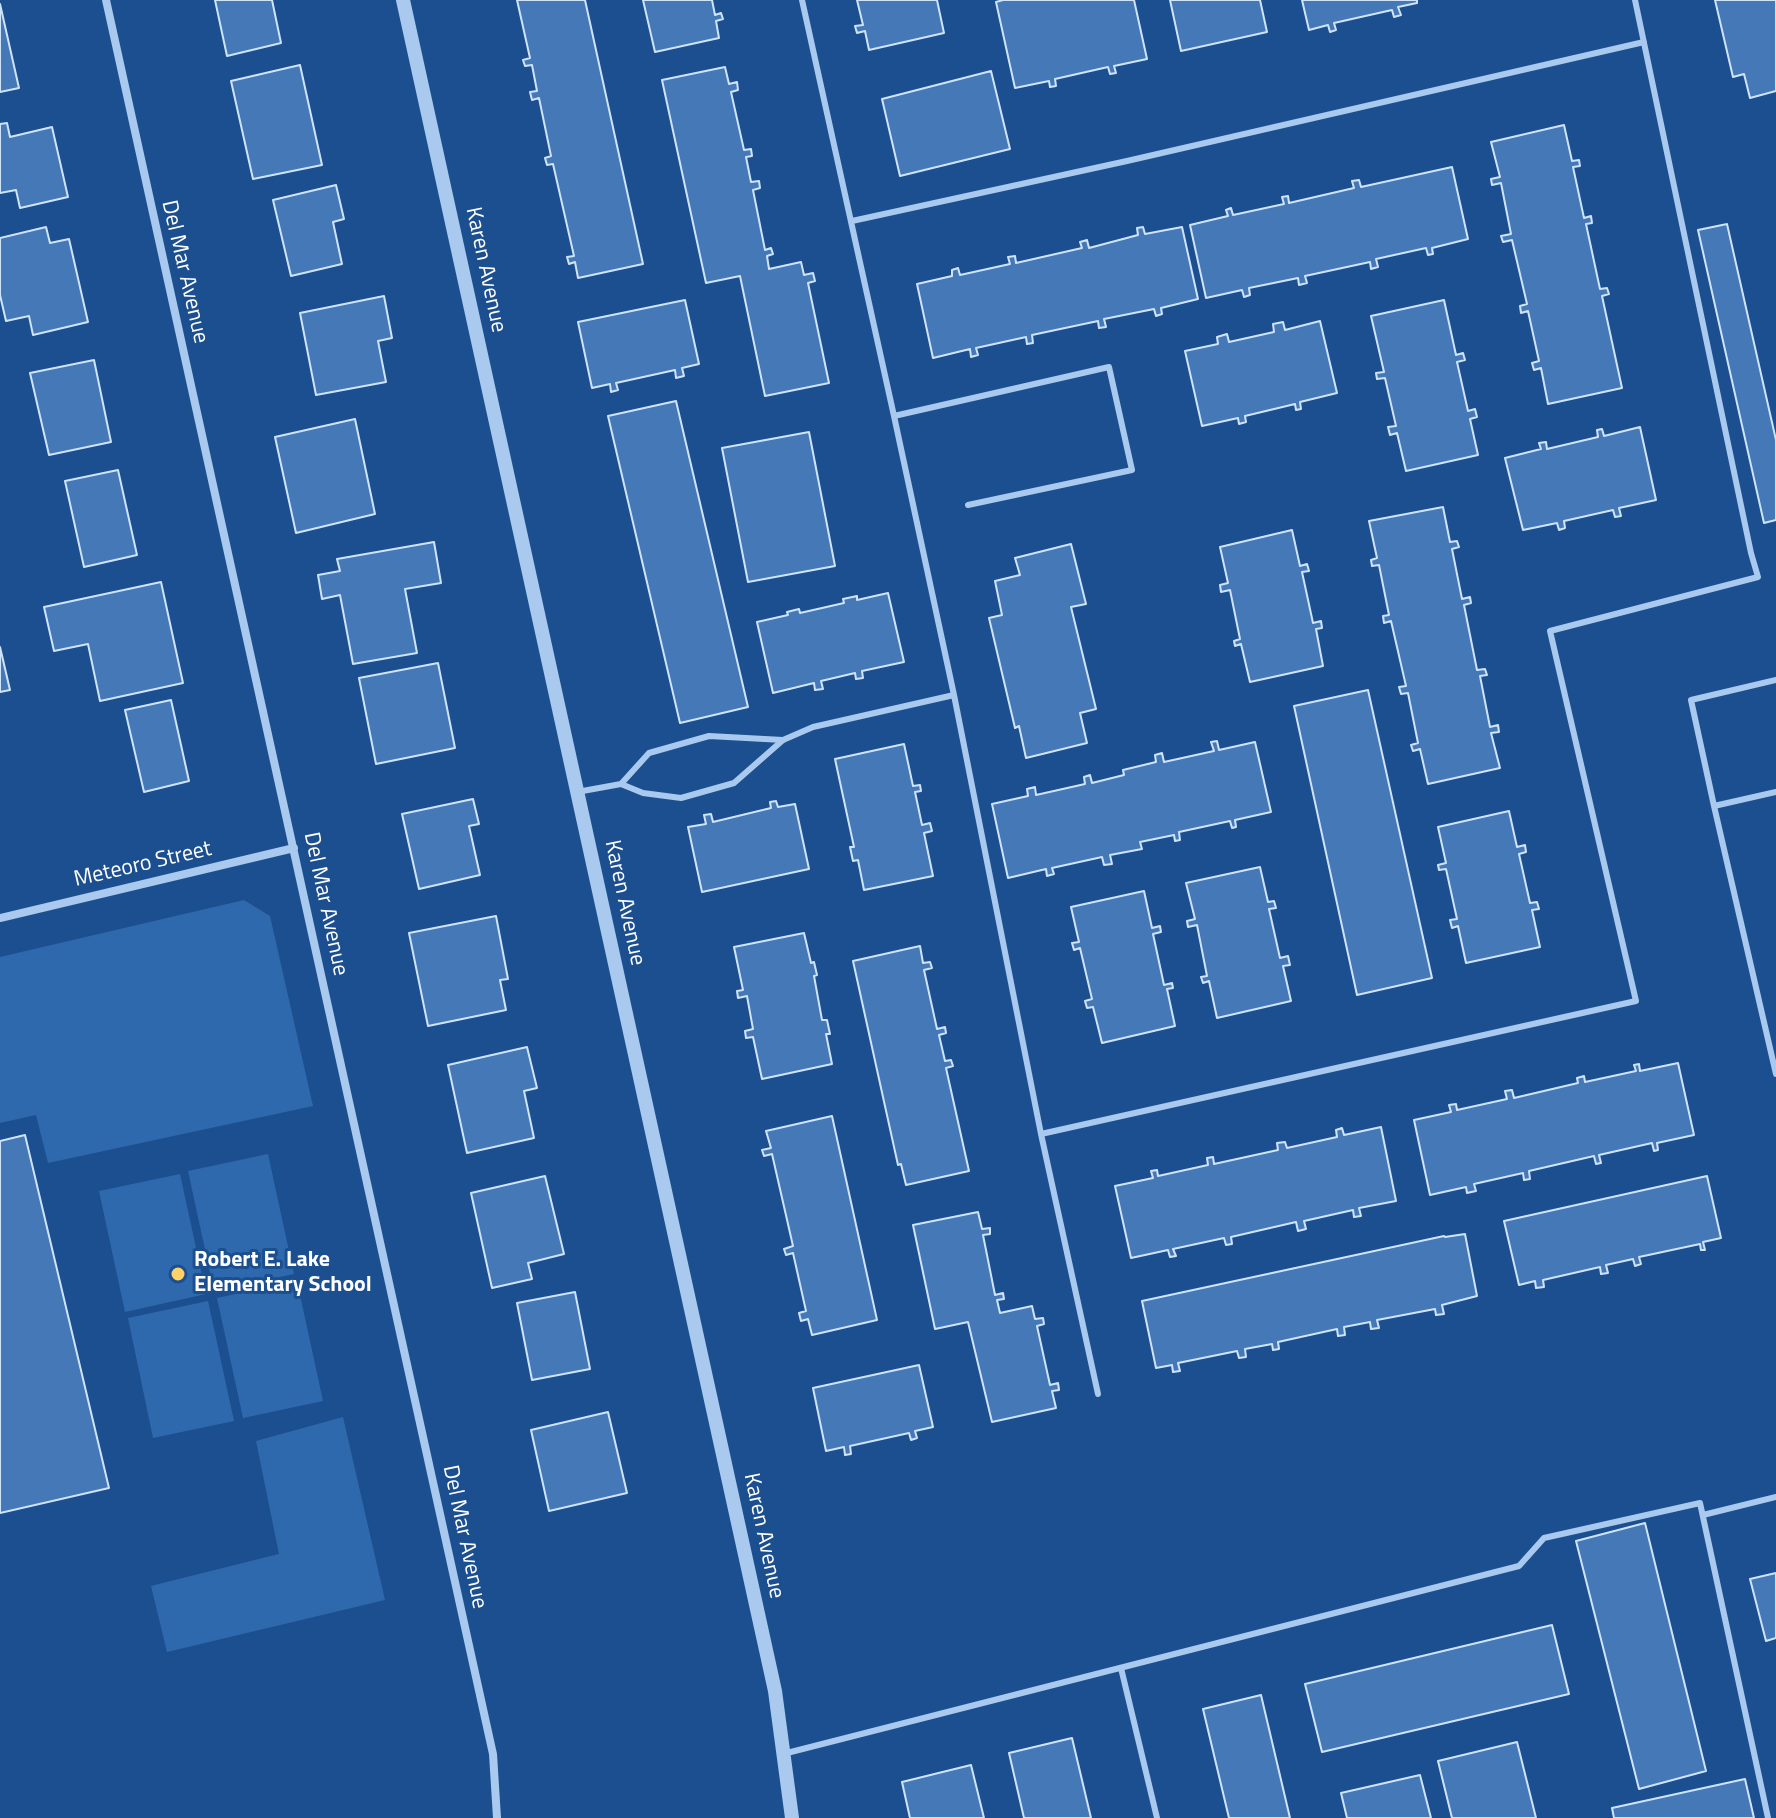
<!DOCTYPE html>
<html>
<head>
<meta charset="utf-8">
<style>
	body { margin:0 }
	canvas { display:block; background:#1b4f8f }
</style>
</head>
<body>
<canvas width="1776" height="1818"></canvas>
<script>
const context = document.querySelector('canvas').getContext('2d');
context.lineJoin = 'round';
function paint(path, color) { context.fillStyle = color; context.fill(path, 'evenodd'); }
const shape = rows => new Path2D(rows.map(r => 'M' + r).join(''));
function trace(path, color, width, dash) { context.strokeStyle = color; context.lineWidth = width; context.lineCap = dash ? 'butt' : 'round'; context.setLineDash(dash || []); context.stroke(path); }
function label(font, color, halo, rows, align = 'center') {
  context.font = font + ' "Titillium Web",sans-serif'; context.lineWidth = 6; context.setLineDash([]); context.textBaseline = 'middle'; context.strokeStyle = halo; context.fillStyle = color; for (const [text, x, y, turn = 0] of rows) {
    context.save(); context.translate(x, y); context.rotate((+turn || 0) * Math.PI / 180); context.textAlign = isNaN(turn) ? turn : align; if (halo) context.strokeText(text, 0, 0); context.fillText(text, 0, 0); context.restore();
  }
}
paint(shape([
	[244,900,270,916,313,1106,48,1163,36,1115,0,1123,0,957],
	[268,1154,294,1274,214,1291,188,1171],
	[180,1174,206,1294,125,1312,99,1191],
	[297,1281,323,1401,243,1418,217,1298],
	[208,1301,234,1421,153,1438,128,1318],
	[343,1417,385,1600,167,1652,151,1586,279,1554,256,1441]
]), '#2e69ad');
const building = shape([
	[215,0,272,0,281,43,227,56,215,0],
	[517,0,585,0,643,264,578,278,575,262,569,264,567,257,574,256,553,164,547,165,545,158,551,156,539,98,532,100,530,92,537,91,532,65,525,66,523,60,530,58,517,0],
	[643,0,712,0,715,15,721,13,723,19,716,21,719,38,655,52,643,0],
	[857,0,937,0,944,33,869,50,865,31,857,33,855,26,863,25,857,0],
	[1003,0,1134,0,1147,59,1114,66,1116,73,1110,74,1108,67,1055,79,1056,86,1050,87,1049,81,1015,88,996,2,1003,0],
	[1170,0,1260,0,1267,32,1181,51,1170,0],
	[1302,0,1417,0,1417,3,1398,7,1401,15,1394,17,1392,10,1334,23,1336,30,1330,32,1328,25,1309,30,1302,0],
	[1715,0,1776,0,1776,91,1750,98,1744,74,1733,77,1715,0],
	[0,4,19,88,0,92,0,4],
	[300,65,322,165,253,179,231,81,300,65],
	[725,67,729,84,737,82,738,90,731,92,744,150,751,149,752,156,746,157,751,182,759,181,760,188,753,190,765,250,771,248,773,254,767,256,769,269,801,262,804,275,813,273,815,281,808,283,829,383,765,396,740,276,706,283,662,80,725,67],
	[991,71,1010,149,900,176,882,99,991,71],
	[7,123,10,137,52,127,68,197,20,208,16,190,0,193,0,124,7,123],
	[1564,125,1572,161,1579,160,1580,166,1573,167,1584,218,1591,216,1592,223,1586,224,1600,289,1607,288,1609,294,1602,296,1622,388,1548,404,1541,368,1534,370,1532,363,1539,361,1528,311,1521,313,1520,306,1527,304,1512,240,1503,242,1501,236,1511,234,1501,183,1492,185,1491,179,1500,177,1491,142,1564,125],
	[1452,167,1468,239,1432,248,1433,254,1428,255,1426,248,1376,259,1378,267,1371,269,1370,262,1305,276,1307,283,1299,285,1298,278,1249,288,1250,295,1244,297,1242,290,1206,298,1190,225,1228,216,1226,210,1231,208,1233,215,1284,204,1282,197,1288,196,1289,203,1354,188,1352,181,1359,180,1361,187,1452,167],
	[336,185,344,219,333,222,342,264,291,276,273,200,336,185],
	[1727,224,1776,440,1776,520,1764,523,1698,230,1727,224],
	[46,227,50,243,69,239,88,322,33,335,29,316,6,321,0,295,0,238,46,227],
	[1143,227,1145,234,1182,227,1198,299,1161,308,1162,314,1156,316,1154,309,1104,319,1106,327,1099,328,1098,321,1032,335,1033,343,1027,344,1026,337,976,348,978,355,971,357,970,349,933,358,917,284,952,276,952,270,958,268,960,275,1010,264,1008,257,1015,256,1016,263,1082,248,1080,242,1087,240,1089,248,1138,235,1137,228,1143,227],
	[384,296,392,338,378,341,386,382,316,395,300,313,384,296],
	[685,300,699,364,682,368,684,376,676,378,675,370,616,383,618,390,611,392,610,384,592,388,578,322,685,300],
	[1444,300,1456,355,1463,353,1465,360,1457,362,1468,411,1475,409,1477,417,1470,419,1478,455,1406,471,1397,433,1390,435,1388,427,1396,426,1385,378,1377,379,1376,373,1384,372,1371,316,1444,300],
	[1320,321,1337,393,1300,402,1301,409,1296,410,1295,404,1245,416,1246,422,1239,424,1238,418,1202,426,1185,351,1218,344,1217,337,1227,334,1229,342,1274,332,1273,324,1283,322,1285,330,1320,321],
	[94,360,111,442,49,455,30,373,94,360],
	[676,401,748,707,680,723,608,416,676,401],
	[355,419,375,514,296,533,275,437,355,419],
	[1640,427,1656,500,1619,508,1621,516,1615,517,1613,510,1564,521,1565,528,1559,530,1557,523,1523,530,1505,458,1541,449,1539,443,1546,442,1547,449,1598,437,1597,430,1602,429,1604,436,1640,427],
	[809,432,835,566,748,582,722,448,809,432],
	[118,470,137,555,84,567,65,481,118,470],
	[1443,507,1450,542,1457,541,1459,547,1452,549,1462,599,1470,597,1471,603,1464,605,1477,670,1485,669,1487,675,1480,676,1490,727,1498,725,1499,732,1491,733,1500,768,1428,784,1420,749,1413,751,1411,745,1418,743,1408,693,1401,694,1399,687,1406,686,1391,621,1384,623,1383,616,1389,615,1379,565,1372,566,1371,560,1377,558,1369,521,1443,507],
	[1292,530,1300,566,1307,564,1309,571,1302,572,1313,623,1321,621,1322,628,1316,629,1323,666,1250,682,1241,644,1235,646,1234,641,1240,639,1230,590,1221,592,1220,585,1228,583,1220,547,1292,530],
	[434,542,441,583,405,589,417,653,353,664,340,595,322,599,318,575,340,571,337,559,434,542],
	[1071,544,1086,604,1071,607,1096,709,1080,713,1087,743,1026,758,1019,726,1015,728,989,618,1002,615,995,581,1020,575,1015,558,1071,544],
	[161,582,183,683,100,701,88,644,54,651,44,607,161,582],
	[888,593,904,662,862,671,863,678,856,679,855,673,821,681,823,689,815,690,814,683,773,693,757,622,788,615,787,612,799,609,800,613,844,603,843,599,857,596,857,600,888,593],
	[0,647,10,690,0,692,0,647],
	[438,663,455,748,376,764,359,678,438,663],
	[1368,690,1432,978,1357,995,1294,706,1368,690],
	[171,700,189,781,144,792,125,710,171,700],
	[1217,741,1219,750,1255,742,1271,812,1235,820,1236,827,1232,828,1230,821,1179,832,1180,840,1175,841,1174,835,1140,842,1142,849,1110,855,1112,864,1104,865,1102,857,1052,868,1054,874,1047,876,1046,869,1008,878,992,804,1028,796,1027,789,1035,787,1036,795,1085,784,1084,777,1090,775,1092,783,1124,775,1123,770,1156,762,1155,755,1162,753,1164,762,1214,751,1211,742,1217,741],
	[904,744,913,786,920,785,921,791,915,792,922,825,930,823,932,831,924,833,933,876,864,890,858,860,853,861,850,847,854,847,835,759,904,744],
	[473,799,479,824,469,826,480,875,419,889,402,814,473,799],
	[776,801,778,807,795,804,809,869,702,892,688,827,706,824,704,815,711,814,713,822,771,808,770,802,776,801],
	[1509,811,1517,847,1525,845,1526,852,1519,854,1530,903,1537,902,1539,909,1532,910,1540,947,1466,963,1458,926,1452,928,1450,920,1457,919,1446,869,1439,870,1438,865,1446,863,1438,827,1509,811],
	[1260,867,1268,902,1274,901,1276,908,1269,909,1280,958,1288,956,1290,965,1283,966,1291,1001,1217,1018,1209,981,1203,983,1201,977,1207,976,1197,925,1188,927,1187,921,1195,919,1186,883,1260,867],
	[1144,891,1152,928,1160,926,1161,932,1153,934,1164,985,1172,983,1173,988,1167,989,1175,1026,1102,1043,1093,1007,1087,1008,1085,1001,1092,999,1080,948,1074,950,1072,943,1079,942,1071,907,1144,891],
	[496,916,508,979,500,980,506,1010,428,1026,409,933,496,916],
	[804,933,811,963,814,962,817,975,814,976,822,1020,827,1020,830,1034,826,1034,832,1064,762,1079,753,1037,746,1038,745,1031,753,1029,747,996,738,998,737,991,743,990,734,947,804,933],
	[920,946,923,963,930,962,932,968,924,970,937,1029,945,1027,946,1033,939,1035,945,1061,951,1060,953,1066,946,1068,969,1171,906,1185,901,1164,898,1165,853,961,920,946],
	[527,1047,537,1088,524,1091,534,1138,467,1153,448,1065,527,1047],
	[1678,1063,1694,1135,1657,1143,1658,1150,1654,1151,1652,1143,1599,1155,1601,1163,1596,1164,1594,1156,1529,1171,1530,1179,1524,1180,1523,1173,1474,1184,1476,1191,1467,1193,1466,1187,1430,1195,1414,1120,1451,1112,1449,1105,1456,1104,1457,1110,1507,1099,1505,1091,1512,1090,1514,1098,1578,1083,1577,1078,1584,1076,1585,1082,1636,1071,1634,1065,1639,1064,1640,1071,1678,1063],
	[832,1116,877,1320,812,1335,808,1319,801,1321,799,1313,806,1311,793,1253,786,1255,784,1249,793,1246,772,1154,764,1156,762,1150,771,1148,766,1131,832,1116],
	[1381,1127,1396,1201,1359,1208,1361,1216,1354,1217,1353,1210,1304,1221,1306,1229,1298,1231,1296,1222,1231,1237,1232,1244,1226,1245,1224,1238,1173,1249,1176,1256,1170,1257,1168,1250,1131,1258,1115,1186,1153,1178,1151,1171,1157,1170,1158,1176,1208,1165,1207,1158,1213,1157,1214,1164,1278,1150,1277,1143,1285,1142,1287,1148,1337,1137,1336,1130,1342,1128,1344,1135,1381,1127],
	[25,1135,109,1488,0,1513,0,1141,25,1135],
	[545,1176,564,1254,528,1263,532,1279,492,1288,471,1193,545,1176],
	[1707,1176,1721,1238,1703,1242,1705,1250,1701,1250,1700,1244,1639,1257,1641,1264,1635,1266,1633,1259,1606,1265,1608,1273,1601,1274,1600,1267,1543,1280,1544,1287,1536,1288,1535,1281,1519,1285,1504,1221,1707,1176],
	[978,1212,982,1229,990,1228,990,1234,983,1235,995,1295,1003,1293,1004,1299,997,1300,1000,1313,1032,1306,1035,1319,1043,1318,1044,1324,1037,1326,1050,1385,1058,1383,1059,1390,1052,1391,1056,1408,992,1422,968,1322,935,1329,913,1225,978,1212],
	[1465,1234,1477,1296,1442,1305,1444,1314,1436,1315,1435,1309,1377,1320,1379,1328,1371,1329,1370,1322,1344,1327,1345,1335,1338,1336,1337,1329,1278,1342,1279,1349,1273,1350,1272,1344,1245,1349,1246,1357,1239,1358,1237,1351,1178,1363,1180,1371,1173,1372,1172,1365,1156,1368,1142,1301,1444,1236,1445,1237,1465,1234],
	[575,1292,590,1369,532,1380,517,1303,575,1292],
	[919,1365,933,1427,915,1431,917,1438,911,1440,909,1433,850,1446,851,1454,845,1455,844,1447,826,1451,813,1388,919,1365],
	[608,1412,627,1493,549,1511,531,1430,608,1412],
	[1645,1523,1706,1771,1639,1789,1576,1541,1645,1523],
	[1776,1573,1776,1638,1766,1641,1750,1579,1776,1573],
	[1552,1625,1569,1694,1322,1752,1305,1684,1552,1625],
	[1261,1695,1290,1818,1229,1818,1203,1709,1261,1695],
	[1072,1738,1091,1818,1024,1818,1009,1753,1072,1738],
	[1517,1742,1536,1818,1452,1818,1438,1761,1517,1742],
	[971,1765,984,1818,910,1818,902,1782,971,1765],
	[1420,1775,1431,1818,1347,1818,1341,1793,1420,1775],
	[1745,1779,1754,1818,1614,1818,1612,1808,1745,1779]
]);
paint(building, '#4478b7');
trace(building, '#cfe3fa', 2);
trace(shape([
	[802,0,894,416,954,695,1041,1134,1636,1001,1550,631,1758,577,1751,553,1635,0],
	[852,221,1127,161,1644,42],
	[894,416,1109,367,1132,470,968,505],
	[1776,680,1691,700,1714,806,1776,792],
	[621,784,649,753,709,736,783,740],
	[577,792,621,784,643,793,681,798,734,783,783,740,813,727,954,695],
	[1714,806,1776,1074],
	[1041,1134,1098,1394],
	[1703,1515,1776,1497],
	[1121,1668,1157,1818],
	[783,1754,1519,1566,1544,1538,1700,1503,1768,1818]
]), '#a9c9ee', 6);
trace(shape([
	[106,0,493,1754,497,1818],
	[0,918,294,848]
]), '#a9c9ee', 8);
trace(shape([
	[403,0,775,1691,792,1818]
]), '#a9c9ee', 14);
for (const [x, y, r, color] of [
	[178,1274,8,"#ffd166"]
]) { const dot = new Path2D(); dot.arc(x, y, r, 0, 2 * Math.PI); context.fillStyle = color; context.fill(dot); trace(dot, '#1b4f8f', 3); }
label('22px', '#fff', '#1b4f8f', [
	["Karen Avenue",485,270,78],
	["Del Mar Avenue",184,272,77],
	["Meteoro Street",143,865,-13],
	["Karen Avenue",624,903,78],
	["Del Mar Avenue",325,904,78],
	["Karen Avenue",763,1536,78],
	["Del Mar Avenue",464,1537,78]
]);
label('bold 22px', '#fff', '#1b4f8f', [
	["Robert E. Lake",194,1261],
	["Elementary School",194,1286]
], 'left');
</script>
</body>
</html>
